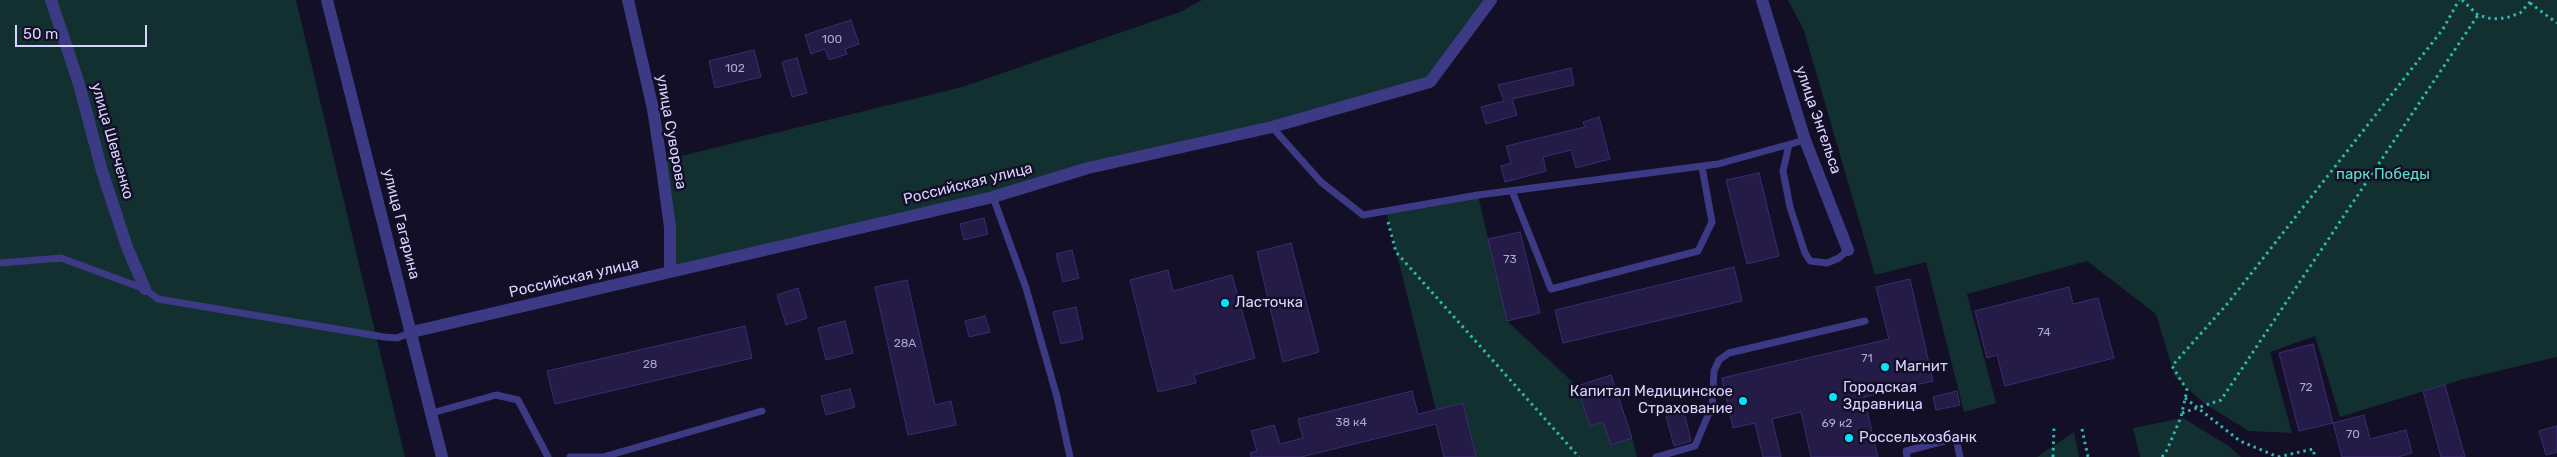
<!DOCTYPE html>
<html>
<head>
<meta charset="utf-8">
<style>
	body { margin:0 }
	#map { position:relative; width:2557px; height:457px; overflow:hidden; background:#130f26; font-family:Rubik,sans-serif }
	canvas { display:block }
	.scale { position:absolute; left:15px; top:25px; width:132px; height:22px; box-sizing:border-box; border:2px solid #d9d4ff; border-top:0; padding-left:6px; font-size:15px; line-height:18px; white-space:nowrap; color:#d9d4ff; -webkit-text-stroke:4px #130f26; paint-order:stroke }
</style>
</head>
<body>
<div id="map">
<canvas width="2557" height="457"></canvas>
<div class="scale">50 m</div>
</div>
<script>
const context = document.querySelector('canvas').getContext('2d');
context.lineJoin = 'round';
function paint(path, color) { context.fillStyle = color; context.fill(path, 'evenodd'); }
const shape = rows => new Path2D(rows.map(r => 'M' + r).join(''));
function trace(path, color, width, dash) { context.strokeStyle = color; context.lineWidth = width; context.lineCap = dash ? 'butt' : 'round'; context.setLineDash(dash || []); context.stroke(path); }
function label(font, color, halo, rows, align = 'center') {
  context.font = font + ' Rubik,sans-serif'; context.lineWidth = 5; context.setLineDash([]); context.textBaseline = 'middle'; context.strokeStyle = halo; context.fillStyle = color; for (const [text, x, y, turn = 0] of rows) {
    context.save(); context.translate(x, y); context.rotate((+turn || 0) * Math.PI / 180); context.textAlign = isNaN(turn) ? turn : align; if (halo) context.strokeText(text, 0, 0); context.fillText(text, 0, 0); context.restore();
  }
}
paint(shape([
	[0,0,296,0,405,457,0,457],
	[1202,0,1491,0,1430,82,670,272,661,161,962,87,1180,12],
	[1788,0,2557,0,2557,357,2464,379,2340,417,2315,336,2270,352,2292,433,2249,431,2205,404,2175,377,2156,314,2087,261,1967,294,1996,403,1964,412,1926,262,1875,275,1804,31],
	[1478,195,1507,321,1577,386,1590,426,1603,422,1632,438,1637,457,1476,457,1463,403,1436,410,1386,211],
	[2183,418,2230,447,2241,457,2140,457,2133,428],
	[2074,432,2079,457,2037,457]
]), '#12302f');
const building = shape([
	[851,20,859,44,845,49,847,54,829,60,825,49,811,54,805,35,851,20],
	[754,50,761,77,715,88,709,61,754,50],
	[797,58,807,93,792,97,782,62,797,58],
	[1571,68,1574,85,1512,99,1517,115,1486,124,1481,107,1504,101,1498,85,1571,68],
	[1599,117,1610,159,1576,168,1571,150,1543,157,1546,171,1505,182,1501,166,1511,163,1506,146,1585,127,1583,122,1599,117],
	[1759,173,1779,256,1747,264,1726,180,1759,173],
	[984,218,988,234,964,240,960,224,984,218],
	[1520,232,1540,313,1507,321,1488,239,1520,232],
	[1291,243,1319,352,1283,362,1257,252,1291,243],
	[1072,250,1079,278,1063,282,1056,254,1072,250],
	[1734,267,1742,301,1563,343,1555,310,1734,267],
	[1168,270,1173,291,1232,275,1255,358,1194,375,1196,383,1158,392,1130,280,1168,270],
	[1910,279,1933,381,1864,397,1878,457,1811,457,1801,412,1772,419,1781,457,1763,457,1755,423,1733,428,1722,378,1889,339,1876,287,1910,279],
	[907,280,935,405,951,401,956,425,908,435,875,287,907,280],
	[2069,287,2073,304,2098,298,2114,358,2005,386,1997,355,1987,358,1975,311,2069,287],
	[798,288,807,318,786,325,777,295,798,288],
	[1076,307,1083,339,1061,344,1053,312,1076,307],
	[985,316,990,332,969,337,965,321,985,316],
	[845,321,853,353,826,360,818,328,845,321],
	[745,326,752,358,555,404,547,371,745,326],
	[2313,344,2333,423,2299,431,2279,353,2313,344],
	[1611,375,1632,438,1611,445,1603,422,1590,426,1577,386,1611,375],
	[2445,385,2465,457,2441,457,2423,391,2445,385],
	[850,389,855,407,826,415,821,396,850,389],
	[1412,391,1418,414,1463,403,1476,457,1444,457,1436,424,1301,457,1251,457,1250,453,1257,451,1251,431,1274,425,1280,444,1303,438,1298,419,1412,391],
	[1957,391,1960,405,1936,410,1933,397,1957,391],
	[1684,412,1691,441,1674,446,1666,416,1684,412],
	[2364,415,2370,439,2406,430,2412,453,2398,457,2342,457,2333,423,2364,415],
	[2557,426,2557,452,2546,455,2539,431,2557,426]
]);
paint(building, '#241b47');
trace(building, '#3b2d73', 1);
trace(shape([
	[2462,0,2478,15,2492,19,2506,18,2520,13,2532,0],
	[2530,3,2557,23],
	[1388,222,1396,252,1579,457],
	[2185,398,2240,441,2278,457],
	[2182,413,2221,400,2478,15],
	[2082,429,2088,457],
	[2053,457,2054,427],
	[2162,457,2167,450,2181,417,2187,390,2172,366,2228,303,2443,29,2459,0],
	[2278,457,2313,449,2315,457]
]), '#2fb8b0', 3, [2.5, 4]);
trace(shape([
	[1272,127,1321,182,1363,215,1478,195,1718,164,1805,140],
	[1789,145,1783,171,1790,207,1805,253,1810,261,1827,263,1839,258,1848,250],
	[1512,191,1551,289,1698,251,1712,222,1702,167],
	[993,197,1026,288,1057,397,1070,457],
	[0,263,61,258,145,289,158,299,384,337,397,338,412,332],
	[432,413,496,395,518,400,548,457],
	[570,457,603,457,762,411],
	[1656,457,1695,446,1712,406,1714,371,1719,360,1729,353,1865,321],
	[1907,457,1906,451,1956,438,1960,457]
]), '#3d3a85', 7);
trace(shape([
	[51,0,79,84,102,171,127,247,145,289],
	[628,0,653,109,661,161,670,227,670,272],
	[1762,0,1805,140,1848,250],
	[412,332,993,197,1088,168,1272,127,1430,82,1491,0]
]), '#3d3a85', 12);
trace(shape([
	[327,0,442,457]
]), '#3d3a85', 12);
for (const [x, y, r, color] of [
	[1225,303,5,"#00e5ff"],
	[1885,367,5,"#00e5ff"],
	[1833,397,5,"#00e5ff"],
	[1743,401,5,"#00e5ff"],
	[1849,438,5,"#00e5ff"]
]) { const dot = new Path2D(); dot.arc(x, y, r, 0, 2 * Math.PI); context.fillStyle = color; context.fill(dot); trace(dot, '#130f26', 2); }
label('12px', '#aca6d1', null, [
	["100",832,40],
	["102",735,69],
	["73",1510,260],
	["74",2044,333],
	["28А",905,344],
	["71",1867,359],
	["28",650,365],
	["72",2306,388],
	["38 к4",1351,423],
	["69 к2",1837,424],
	["70",2353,435]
]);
label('15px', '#d9d4ff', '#130f26', [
	["улица Энгельса",1818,120,71],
	["улица Суворова",671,132,80],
	["улица Шевченко",112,141,74],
	["Российская улица",968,184,-14],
	["улица Гагарина",401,224,76],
	["Российская улица",574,278,-13]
]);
label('15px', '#5fe0c0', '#130f26', [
	["парк Победы",2383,175]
]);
label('15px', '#d9d4ff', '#130f26', [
	["Ласточка",1235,303],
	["Магнит",1895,367],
	["Городская",1843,388],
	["Здравница",1843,405],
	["Капитал Медицинское",1733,392,"right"],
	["Страхование",1733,409,"right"],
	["Россельхозбанк",1859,438]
], 'left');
</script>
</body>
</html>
